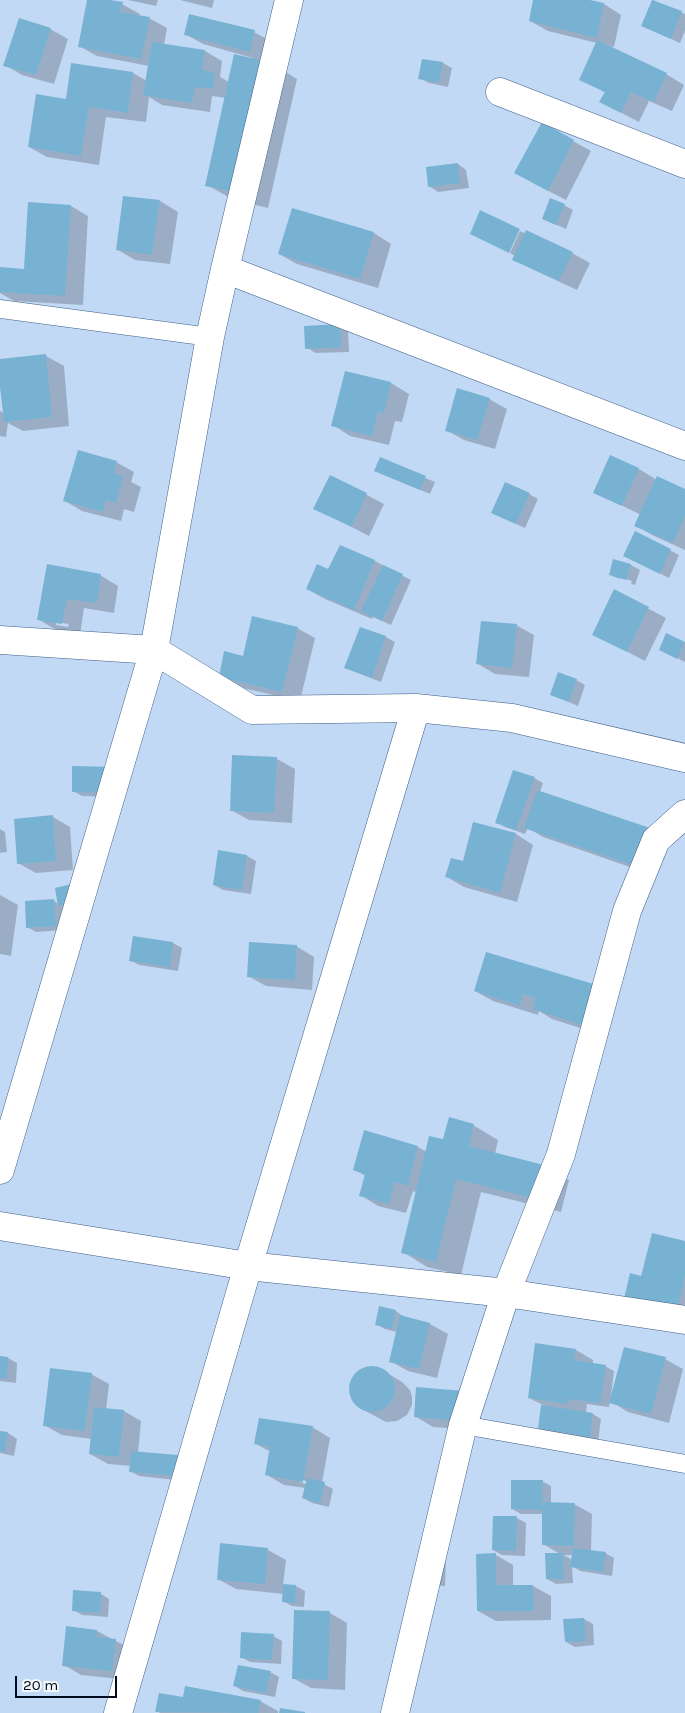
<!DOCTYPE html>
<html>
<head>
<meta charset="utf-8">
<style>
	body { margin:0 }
	#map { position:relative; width:685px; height:1713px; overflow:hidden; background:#c2d9f5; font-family:Karla,sans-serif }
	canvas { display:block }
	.scale { position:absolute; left:15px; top:1676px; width:102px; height:22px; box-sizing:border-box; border:2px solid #020c1c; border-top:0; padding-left:6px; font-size:15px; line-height:18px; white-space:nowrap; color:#020c1c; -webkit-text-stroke:4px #f4f8fd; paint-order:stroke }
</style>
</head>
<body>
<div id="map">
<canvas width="685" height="1713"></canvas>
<div class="scale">20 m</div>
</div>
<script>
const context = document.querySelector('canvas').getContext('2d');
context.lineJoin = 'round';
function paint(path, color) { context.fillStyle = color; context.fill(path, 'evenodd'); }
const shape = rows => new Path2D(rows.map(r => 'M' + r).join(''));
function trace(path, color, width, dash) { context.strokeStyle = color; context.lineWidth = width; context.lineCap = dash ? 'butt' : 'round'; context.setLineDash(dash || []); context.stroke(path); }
paint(shape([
	[88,0,103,0,122,4,140,14,139,16,149,18,167,28,164,45,205,51,222,61,220,77,229,82,253,58,203,44,185,34,254,32,272,42,273,64,297,79,268,208,232,199,207,185,226,98,212,96,210,112,162,105,149,97,146,122,106,117,99,165,47,157,29,147,67,101,133,73,147,81,149,66,97,56,79,46],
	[128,0,158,0,156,6],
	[180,0,214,0,212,8],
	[535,0,584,0,604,4,621,15,614,47,606,46,666,74,684,85,672,111,649,101,639,122,601,102,606,93,580,79,597,43,548,31,530,21],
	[653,0,685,14,685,31,680,43,642,26],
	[50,29,68,39,54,84,22,75,5,65],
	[423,60,443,63,452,68,448,87,429,83,420,78],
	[542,124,591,151,566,200,533,183],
	[458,164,466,170,469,188,438,192,429,186],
	[124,197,160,201,178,212,170,264,135,260,118,250],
	[564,205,573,210,566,229,552,223],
	[71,206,88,216,83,305,14,301,0,293,0,268,25,270],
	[520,231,572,253,590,263,577,290,532,269,514,259,515,256,510,253],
	[374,233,391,244,378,288,297,264,279,254],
	[339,325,348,330,349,352,316,353,307,348],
	[46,356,64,366,69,426,23,431,8,423,6,437,0,436,0,411,4,413,0,361],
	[346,373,391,383,409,394,402,422,395,421,389,445,350,436,333,425],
	[489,399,507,409,495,449,464,440,446,430],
	[611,457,639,469,657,480,685,490,685,550,654,536,636,526,641,515,595,492],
	[380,459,435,482,430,494,375,471],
	[116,462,134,472,131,482,141,487,134,512,124,509,121,521,82,511,65,501],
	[331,476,384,504,369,536,315,508],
	[529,494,538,499,525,528,492,513],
	[636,533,679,555,669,578,633,560],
	[340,546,375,561,411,580,391,625,373,617,372,619,325,599,307,589,329,571],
	[614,560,631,565,640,570,635,585,631,584,632,581,619,577,619,579,611,575],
	[48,566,100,575,118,586,114,613,84,608,80,634,56,630,38,619],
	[56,622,69,624,68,627,56,625],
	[615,591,666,618,645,661,594,634],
	[516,625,534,635,529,677,495,674,478,664],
	[297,628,315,638,300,701,238,687,220,677,244,657],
	[360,628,386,637,395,642,381,682,355,672,346,667],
	[667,635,685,643,685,662,669,654],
	[576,680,585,685,578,706,552,695],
	[277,759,295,769,292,823,249,820,231,810],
	[126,774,126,797,82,796,73,791],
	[534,778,543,783,540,792,656,876,543,837,528,828,525,834,505,827,496,822],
	[53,817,70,827,73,870,36,873,18,863],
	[0,829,5,832,7,852,0,853],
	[516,834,533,845,517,902,464,887,447,877,464,863],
	[247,856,256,861,251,894,223,890,214,885],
	[56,889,68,910,63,907,64,930,36,932,27,927,54,901,59,904],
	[0,895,18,905,11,956,0,954],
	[173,943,182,948,178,971,139,965,130,960],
	[296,946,314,957,312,990,266,986,248,976],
	[596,986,602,1035,552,1019,539,1011,538,1015,493,1001,475,991],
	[473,1125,498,1140,495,1154,544,1166,569,1180,561,1212,481,1192,461,1275,427,1267,403,1252,417,1193,413,1191,406,1213,378,1206,360,1195,366,1176,354,1170,418,1147,427,1152,443,1141],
	[685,1243,685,1320,642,1278],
	[396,1311,404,1317,430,1324,448,1334,437,1378,408,1371,390,1361,397,1332,385,1329,376,1324],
	[576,1350,593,1360,593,1364,605,1366,614,1371,611,1396,612,1396,665,1359,683,1369,669,1423,628,1412,610,1401,609,1407,587,1404,586,1413,593,1414,601,1419,598,1442,548,1434,539,1428,543,1405,529,1398],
	[0,1357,8,1358,17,1363,16,1383,0,1381],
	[369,1368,376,1368,384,1371,402,1382,410,1390,412,1397,412,1405,407,1415,397,1421,386,1422,360,1408,352,1400,350,1393,352,1381,358,1372],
	[91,1374,109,1384,106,1410,124,1411,141,1421,138,1453,178,1457,187,1462,185,1481,139,1476,130,1471,131,1466,108,1464,90,1454,92,1439,62,1435,44,1425],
	[482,1403,480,1430,433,1427,416,1417],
	[312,1427,330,1438,322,1483,333,1489,329,1507,312,1503,303,1498,305,1488,284,1485,267,1475,271,1452,256,1444],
	[299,1477,307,1482,307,1485,297,1480],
	[0,1432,8,1433,17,1439,14,1456,0,1453],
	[542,1481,551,1486,551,1504,574,1504,592,1514,591,1551,605,1553,614,1558,612,1576,580,1571,572,1566,573,1583,556,1584,547,1579,560,1554,543,1544,544,1514,521,1514,512,1509],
	[564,1555,573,1555,572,1560],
	[517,1518,526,1523,525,1556,502,1555,493,1550],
	[221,1545,268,1550,286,1560,283,1585,296,1586,305,1591,304,1607,292,1606,283,1601,284,1594,236,1589,218,1579],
	[418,1551,437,1551,446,1557,445,1586,426,1585,417,1580],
	[496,1555,513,1565,513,1586,533,1586,551,1596,551,1620,496,1621,478,1611],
	[101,1594,109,1599,108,1617,82,1615,73,1610],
	[330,1613,347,1623,345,1690,311,1688,293,1678],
	[584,1619,593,1624,594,1645,575,1647,566,1642],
	[97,1631,133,1650,130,1680,81,1675,64,1665],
	[273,1636,282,1641,281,1664,250,1662,241,1657],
	[270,1672,279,1677,275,1697,243,1691,235,1686],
	[184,1699,260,1701,278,1711,278,1713,160,1713,157,1711]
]), '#0003');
paint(shape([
	[87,0,110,0,123,2,120,12,150,17,141,59,78,47],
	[533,0,590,0,604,3,597,38,529,21],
	[652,0,682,11,671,39,641,26],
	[189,14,255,30,250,52,184,35],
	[19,18,51,28,36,75,3,66],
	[597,40,667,73,654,102,631,92,621,113,599,102,605,92,579,80],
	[152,42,205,50,202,70,215,73,213,89,195,87,192,103,143,95],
	[234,54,273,63,243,194,205,186],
	[422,59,443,62,439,83,418,79],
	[71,63,133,72,128,113,89,107,81,156,28,147,36,94,66,99],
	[542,122,574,140,548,191,514,173],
	[458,163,460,183,428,187,426,167],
	[123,196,160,200,152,255,116,250],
	[550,198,565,204,556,225,542,219],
	[28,202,71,205,65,296,0,292,0,267,24,269],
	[292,208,374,232,360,279,278,254],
	[480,210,520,229,509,253,470,234],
	[526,230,573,252,559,281,512,260],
	[340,324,341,347,305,349,304,326],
	[46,354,52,417,4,422,0,387,0,359],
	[345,371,391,382,384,413,378,412,372,436,331,426],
	[457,388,490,398,477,440,445,431],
	[78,450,117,461,114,473,123,476,116,503,106,500,103,512,63,501],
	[610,455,639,468,622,506,593,493],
	[380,457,426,476,420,490,374,471],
	[330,475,367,493,352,527,313,509],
	[657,476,685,489,685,516,673,543,634,526],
	[505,482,530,493,516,524,491,513],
	[635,531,671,549,660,574,623,556],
	[340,545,375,560,354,610,306,589,317,564,328,569],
	[613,559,631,564,626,580,609,575],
	[47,564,101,574,97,603,67,599,62,624,37,620],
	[383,565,403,574,382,621,361,611],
	[614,589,649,607,627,652,592,635],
	[252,616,298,627,282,692,219,677,224,651,243,656],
	[481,621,517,624,512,668,476,664],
	[360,627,386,636,372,678,344,668],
	[666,633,685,642,677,659,659,650],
	[558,672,577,679,569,702,550,695],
	[232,755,277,757,274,813,230,811],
	[72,766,118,767,117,793,72,792],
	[513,770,535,777,516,830,495,823],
	[537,790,650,828,638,867,524,828],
	[53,815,56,861,17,864,14,819],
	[473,822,516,833,500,893,445,877,451,858,463,861],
	[218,850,247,855,242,890,213,885],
	[72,884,76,902,58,906,55,888],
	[54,899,56,926,26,928,25,901],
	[133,936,173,942,170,967,129,961],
	[249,942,297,945,295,980,247,977],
	[486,952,597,985,584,1026,533,1009,536,998,523,994,520,1006,474,991],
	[449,1117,474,1124,469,1146,544,1165,536,1199,456,1179,436,1262,401,1253,429,1136,443,1139],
	[364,1130,418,1146,408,1186,395,1182,389,1204,359,1196,365,1174,353,1170],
	[652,1233,685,1241,685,1276,676,1313,624,1299,630,1273,641,1276],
	[379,1306,396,1310,392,1329,375,1325],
	[400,1315,430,1323,419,1369,389,1362],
	[535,1343,576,1349,574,1360,606,1365,600,1403,569,1399,568,1404,528,1398],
	[624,1347,666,1357,651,1414,609,1403],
	[0,1356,8,1357,7,1379,0,1378],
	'349 1389a23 23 0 1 1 46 0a23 23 0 1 1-46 0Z',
	[50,1368,92,1373,85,1431,43,1426],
	[416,1387,465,1391,463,1421,414,1417],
	[541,1405,593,1413,590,1437,538,1429],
	[94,1407,124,1410,119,1457,89,1454],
	[259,1418,313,1426,303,1482,265,1475,270,1447,254,1444],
	[0,1431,8,1432,5,1452,0,1451],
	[131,1451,178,1455,176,1476,129,1472],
	[307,1478,325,1482,320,1503,302,1498],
	[511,1480,543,1480,542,1502,575,1503,574,1546,542,1545,542,1510,511,1509],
	[493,1516,517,1516,516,1551,492,1550],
	[220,1543,268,1548,265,1584,217,1580],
	[573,1548,606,1552,603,1572,570,1567],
	[496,1553,496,1585,533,1585,534,1611,477,1611,476,1554],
	[545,1553,563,1553,564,1579,546,1579],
	[283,1584,296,1585,295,1603,282,1602],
	[73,1590,101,1592,100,1613,72,1611],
	[294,1610,330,1611,328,1680,292,1679],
	[584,1618,586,1641,565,1642,563,1619],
	[66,1626,97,1630,97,1637,116,1639,112,1671,62,1666],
	[241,1632,274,1634,272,1660,240,1658],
	[238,1665,271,1671,266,1693,233,1686],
	[185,1686,261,1700,258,1713,155,1712,159,1693,183,1697],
	[280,1708,305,1712,305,1713,279,1713]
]), '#78b2d3');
const service = shape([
	[0,309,210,337],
	[463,1425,685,1464]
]);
const minor = shape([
	[500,92,685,164],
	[225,269,685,446],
	[0,640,154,650,252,710,416,708,512,718,685,758],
	[0,1170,154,650,210,337,225,269,289,0],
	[0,1226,248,1266,506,1293,685,1320],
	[118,1713,248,1266,416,708],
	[395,1713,463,1425,506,1293,561,1154,627,911,656,840,685,814]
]);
trace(service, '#3c5d86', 19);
trace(minor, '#3c5d86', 29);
trace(service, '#fff', 18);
trace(minor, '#fff', 28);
</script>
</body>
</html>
